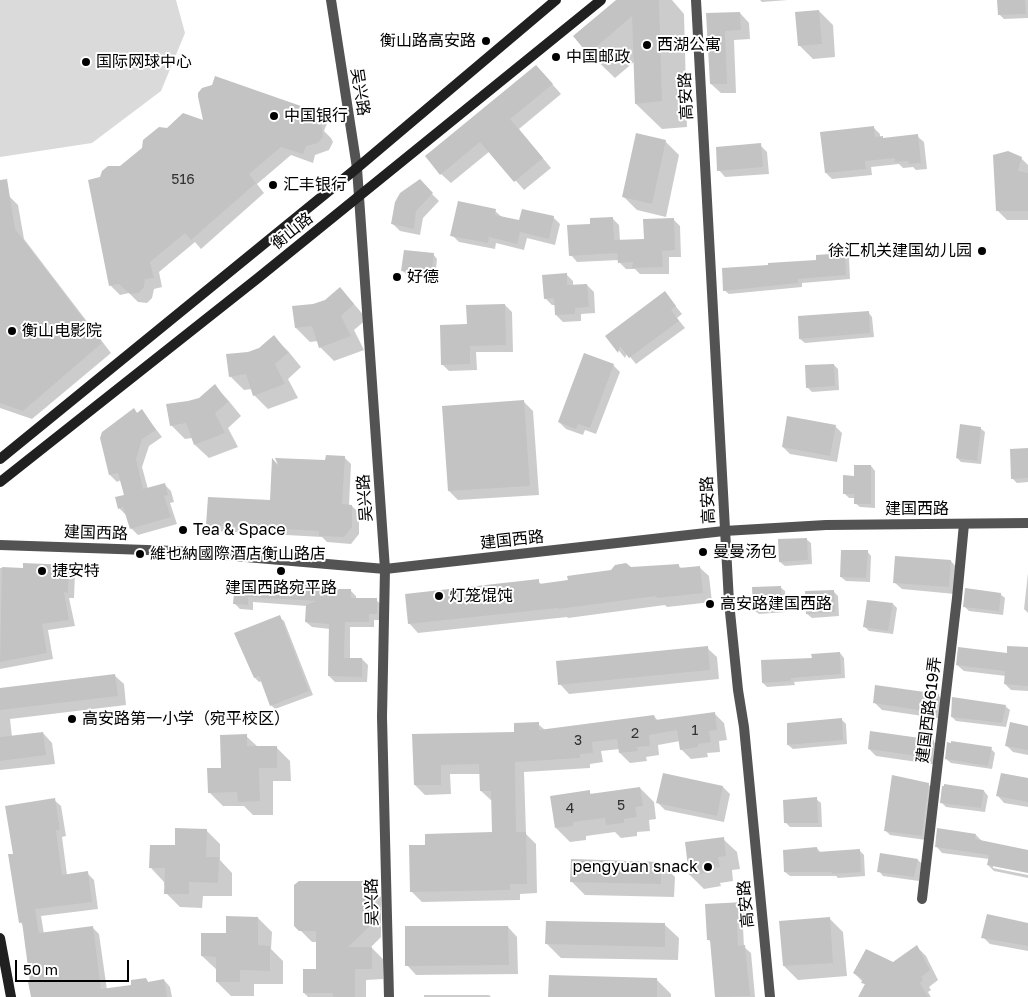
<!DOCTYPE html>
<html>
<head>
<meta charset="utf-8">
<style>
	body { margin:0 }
	#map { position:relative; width:1028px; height:997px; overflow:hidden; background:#fff; font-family:"Golos Text",sans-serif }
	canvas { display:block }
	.scale { position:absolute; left:15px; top:960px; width:114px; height:22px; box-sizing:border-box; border:2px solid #000; border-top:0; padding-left:6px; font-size:15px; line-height:18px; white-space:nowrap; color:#000; -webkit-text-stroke:4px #fff; paint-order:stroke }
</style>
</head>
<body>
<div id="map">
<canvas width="1028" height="997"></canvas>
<div class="scale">50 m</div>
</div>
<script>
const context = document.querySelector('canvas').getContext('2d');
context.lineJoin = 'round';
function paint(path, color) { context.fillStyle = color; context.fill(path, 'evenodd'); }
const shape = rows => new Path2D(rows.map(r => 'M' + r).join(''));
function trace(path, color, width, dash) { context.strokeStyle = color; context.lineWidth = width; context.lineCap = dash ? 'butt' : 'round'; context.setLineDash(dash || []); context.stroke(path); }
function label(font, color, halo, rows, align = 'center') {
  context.font = font + ' "Golos Text","Noto Sans SC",sans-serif'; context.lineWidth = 4; context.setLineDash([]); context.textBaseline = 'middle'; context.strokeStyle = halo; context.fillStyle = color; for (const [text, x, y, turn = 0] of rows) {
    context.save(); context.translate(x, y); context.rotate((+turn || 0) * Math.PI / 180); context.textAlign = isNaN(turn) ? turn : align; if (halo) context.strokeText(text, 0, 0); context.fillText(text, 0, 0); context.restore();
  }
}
paint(shape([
	[0,0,176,0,185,33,161,91,92,143,0,157]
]), '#dadada');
paint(shape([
	[618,0,672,0,684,14,687,127,662,129,636,104,635,61,615,78,589,53],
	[760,0,788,0,762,2],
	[999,0,1028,0,1028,18,1004,19,999,14],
	[819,11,833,25,835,57,813,59,799,45],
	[740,13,749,23,750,39,734,40,736,93,721,93,711,84,708,15],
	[536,66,561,94,519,129,551,168,524,190,490,151,451,183,441,174],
	[317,113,327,123,324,131,331,138,333,142,329,150,315,155,313,163,291,155,257,184,264,193,201,249,195,242,159,272,162,287,154,289,152,298,147,303,138,302,129,293,120,295,111,286,101,178,120,168,167,129,205,122],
	[874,128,880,134,880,138,884,139,917,136,924,142,927,169,916,170,913,167,903,168,899,164,871,167,872,175,832,179,826,173],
	[665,141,679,155,666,217,637,210,623,196],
	[760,145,767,152,769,174,725,177,719,170],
	[1021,158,1028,165,1028,220,1007,220,998,211],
	[419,181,439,201,423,218,420,235,400,231,393,224],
	[9,196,18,205,24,239,111,353,32,419,0,408,0,197],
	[495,211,503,218,520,222,553,217,560,224,555,245,527,238,524,250,496,243,495,249,459,242,452,235],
	[612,218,619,225,620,241,645,241,673,219,680,226,681,257,669,257,669,274,640,274,635,269,626,269,619,262,619,260,577,262,571,255,592,225],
	[433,254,437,259,435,279,407,275,403,271],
	[844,254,849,258,850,279,802,283,802,287,729,294,724,290],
	[566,274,573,281,573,286,587,285,594,292,595,313,581,314,581,321,563,322,556,315,555,305,552,305,545,298],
	[340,288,367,319,354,330,364,350,334,361,320,347,318,341,310,342,296,328,293,307,314,305,326,301],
	[665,293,682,314,677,318,685,328,636,364,627,353,625,358,607,336],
	[505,305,512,312,513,352,476,352,477,370,449,371,442,364],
	[868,312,872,317,874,337,805,343,800,339],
	[274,337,288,351,301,367,288,379,298,398,268,409,254,395,252,389,244,390,230,376,248,353,260,350],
	[613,365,620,372,596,434,585,430,583,435,566,429,559,422],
	[834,365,838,369,839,390,812,392,808,388],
	[215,386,228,400,241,416,228,428,238,447,209,458,195,445,192,438,185,439,171,425,188,402,200,399],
	[524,402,533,411,539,495,458,500,449,491],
	[134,410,138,414,142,411,162,437,149,446,142,467,148,489,164,484,171,491,174,502,170,503,177,524,138,535,131,528,126,515,119,508,125,496,121,480,117,482,110,475],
	[835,426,842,433,837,462,790,454,783,447],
	[980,428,985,432,981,464,961,462,957,458],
	[1028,450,1028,482,1017,483,1012,478],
	[344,457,351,464,349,506,352,506,359,513,359,534,351,544,327,542,322,537,215,531,208,524,271,502,280,467,326,462],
	[871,466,875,471,875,508,860,507,855,503,856,498,849,498,845,494,856,477],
	[806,539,811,543,812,564,785,566,780,562],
	[867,551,871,556,870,582,846,581,841,577],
	[951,561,957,568,955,594,902,589,895,583],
	[678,565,682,569,699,567,709,576,712,602,667,607,665,605,568,618,567,617,418,633,409,623,538,581,542,585,631,569],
	[69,566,75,572,74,598,69,598,75,626,48,630,53,659,0,669,0,568,24,569],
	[1028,573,1028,613,1024,609],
	[236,582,325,587,328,590,350,590,356,596,356,599,376,600,382,605,382,620,374,620,374,627,350,627,350,659,362,659,368,665,367,682,335,682,329,676,330,629,312,627,306,622,307,606,253,602,253,610,240,609,235,604],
	[780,587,785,591,786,612,759,614,754,610],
	[833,591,838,596,839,616,812,618,807,614],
	[1000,594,1005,598,1003,615,969,611,964,606],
	[893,604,897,608,893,634,869,631,864,626],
	[279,617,284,621,313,695,275,709,271,705,262,681,259,682,255,678,245,653],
	[707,648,717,657,719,679,569,694,560,684],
	[1028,648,1028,691,1011,690,1005,684,1006,676,964,671,957,665],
	[840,653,844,658,845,678,794,682,795,685,767,687,763,683,813,659],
	[114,675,124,684,126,705,10,719,12,737,43,733,52,743,55,764,0,770,0,689],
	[938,695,945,702,943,719,882,710,875,703],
	[1005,706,1010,710,1006,727,956,721,952,717],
	[714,713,724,723,727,740,719,741,720,752,707,753,708,757,691,759,681,749,680,741,658,745,659,755,646,757,647,761,630,763,620,753,620,749,601,751,603,762,590,764,590,768,524,772,526,834,536,844,537,893,520,894,520,900,422,902,412,892,426,846,493,833,492,801,481,791,480,774,450,774,451,794,425,795,415,785,414,735,516,733,538,724,545,730,654,716,658,721],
	[842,720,846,724,847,744,793,749,788,745],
	[1028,727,1028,755,1013,752,1006,745],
	[246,736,258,747,276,747,290,761,291,781,273,781,273,815,253,815,244,806,223,806,209,792,222,769],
	[933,741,940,748,938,765,876,756,869,749],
	[991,749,995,753,992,769,951,763,946,759],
	[1028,780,1028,807,1004,803,998,796],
	[928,784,932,788,926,840,890,835,885,830],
	[945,785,984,791,988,796,985,812,946,807,941,802],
	[723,787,730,794,724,822,665,810,658,803],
	[640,788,654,802,656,819,649,820,650,831,637,832,637,836,621,838,615,832,586,836,586,840,570,842,556,828,589,792,592,795],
	[816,799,821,803,822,827,790,827,785,822],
	[54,800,61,806,66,836,62,837,67,875,87,873,94,880,98,909,41,916,44,934,92,927,99,934,107,990,133,986,146,979,149,983,164,980,170,987,172,997,33,997,24,926,20,922,14,855],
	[206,830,220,844,220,860,232,873,232,896,203,896,202,908,180,907,166,893,164,882,151,868,176,846],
	[976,835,982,841,1028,851,1028,872,993,865,993,868,1028,875,1028,878,994,871,988,865,989,859,942,853,936,846],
	[723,839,737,852,740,869,732,870,733,881,720,883,721,886,704,889,690,875],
	[817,848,821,853,860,851,864,855,865,876,838,878,836,876,790,876,785,872],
	[918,860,922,864,919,881,883,876,879,871],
	[661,863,675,877,674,897,585,895,571,881],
	[369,886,381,897,381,937,371,947,383,959,383,979,366,980,366,997,308,997,304,993,318,970,317,942,312,942,295,925],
	[744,903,751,909,752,927,743,927,744,947,751,953,755,997,716,997,711,942,708,939],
	[258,918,272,932,271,949,283,961,283,984,254,984,254,996,231,996,217,982,217,970,202,956,227,934],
	[829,918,843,932,847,976,798,980,784,966],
	[1028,924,1028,951,990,944,983,937],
	[665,925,679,938,678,960,561,958,547,944],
	[508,927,517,937,518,974,416,975,407,965],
	[917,947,926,956,938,980,929,987,931,990,928,992,931,997,860,997,866,985,854,973,893,964],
	[657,980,671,994,671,997,550,997],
	[424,995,489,995,491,997,424,997]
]), '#0003');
paint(shape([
	[616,0,659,0,662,101,635,104,632,16,588,54,573,36],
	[997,0,1025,0,1026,14,998,15],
	[819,10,822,44,798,46,795,12],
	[740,12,741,30,725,31,727,84,710,84,706,13],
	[536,65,553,84,510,119,543,158,514,182,480,142,440,175,425,156],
	[215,76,318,112,315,121,322,127,323,137,318,143,306,146,303,154,281,147,249,174,256,183,191,240,185,233,150,262,154,278,145,279,144,287,139,293,130,294,119,284,109,286,88,180,100,177,102,171,108,166,120,166,142,148,143,140,159,127,167,128,183,113,203,120,198,97,198,93,202,88,212,85],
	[874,126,875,137,883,136,883,138,918,134,921,163,909,164,908,161,895,162,895,158,865,161,866,169,825,173,820,132],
	[636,133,666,140,652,204,622,197],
	[761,143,763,167,717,171,716,147],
	[1008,151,1022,157,1018,171,1028,173,1028,211,996,211,993,155],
	[7,179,15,229,102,343,23,411,0,403,0,180],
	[420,179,433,193,416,211,414,229,391,224,395,202,400,193],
	[458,201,496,209,495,215,519,220,522,209,554,216,549,239,520,232,517,244,489,237,488,243,450,236],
	[613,217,614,240,644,239,643,219,674,218,675,250,662,251,663,267,632,268,633,262,618,263,617,253,569,256,567,225,590,224,590,218],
	[404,250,434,253,431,275,401,271],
	[845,253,846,275,798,279,798,283,723,291,722,268,768,265,768,263,816,260,816,255],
	[567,273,567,285,587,284,589,307,575,308,575,314,555,315,554,298,544,299,542,275],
	[340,287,354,304,341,316,351,336,319,348,312,326,295,328,292,306,313,304,325,300],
	[665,291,676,306,671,310,679,321,629,358,620,346,618,353,605,336],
	[505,304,506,345,470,346,470,364,441,365,440,325,467,324,466,305],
	[869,311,870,333,799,339,798,316],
	[274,335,288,353,275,364,285,384,253,396,246,374,229,377,226,354,248,352,259,348],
	[584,353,614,364,590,428,578,424,576,429,558,422],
	[834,364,835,386,806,388,805,365],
	[215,384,228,402,215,413,225,433,194,445,186,423,170,426,166,404,188,401,199,398],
	[524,400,530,486,448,491,442,406],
	[134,408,137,413,142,409,156,430,142,439,136,459,143,489,165,483,168,495,164,496,171,517,130,529,123,507,118,509,115,497,124,495,118,473,109,475,100,438,102,432],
	[787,416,836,425,830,456,782,447],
	[960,424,981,427,977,461,956,458],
	[1028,448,1028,478,1011,479,1010,449],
	[326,455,345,456,342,504,352,505,352,527,344,537,319,536,319,531,206,525,208,497,270,500,272,458,278,465,275,458,325,460],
	[854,465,871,465,871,504,854,504,854,494,843,494,843,475,854,476],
	[807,538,808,560,779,562,778,539],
	[841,550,868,550,866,578,840,577],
	[895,556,951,560,949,587,893,583],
	[23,563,69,565,68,593,64,592,69,620,42,624,47,653,0,662,2,567,23,568],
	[626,563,631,567,679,564,679,568,700,566,703,593,657,598,656,596,558,609,558,608,408,624,405,594,539,579,539,584,568,580,567,576,611,570,615,565],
	[235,580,325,586,325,589,351,589,351,598,377,598,377,614,369,614,369,622,345,622,344,658,362,658,362,677,328,676,329,624,305,622,306,605,316,601,248,597,248,605,233,604],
	[781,586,782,608,753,610,752,587],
	[965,588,1001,593,999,611,963,607],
	[834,590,835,612,806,614,805,591],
	[867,600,893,603,888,631,863,627],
	[280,615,309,691,270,706,259,676,254,678,234,633],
	[708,646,710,670,558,685,556,661],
	[1007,646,1028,647,1028,686,1004,684,1005,671,956,665,958,647,1007,653],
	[840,652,841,674,791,678,791,681,762,683,761,660,812,658,811,654],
	[115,674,118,696,0,710,0,688],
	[875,685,939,694,937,713,873,703],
	[952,697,1006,705,1002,723,951,717],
	[715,712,717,730,709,731,711,742,698,744,698,747,680,750,677,730,649,735,650,746,637,747,638,751,619,753,617,739,592,742,593,753,580,754,580,758,515,762,516,832,526,832,527,884,510,884,510,890,410,892,409,845,425,845,425,834,492,832,491,791,480,791,479,764,441,765,441,785,414,785,412,734,514,732,514,723,539,722,539,730,654,715,655,720],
	[842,718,843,740,787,745,787,723],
	[1010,722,1028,726,1028,750,1005,746],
	[870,731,934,740,932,758,868,749],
	[43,732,46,755,0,761,0,737],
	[247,734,247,746,277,746,277,768,259,768,260,801,238,802,237,792,208,793,207,768,221,768,220,735],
	[951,741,992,747,988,766,945,759,947,742,951,743],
	[663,773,723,786,717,816,656,803],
	[1001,773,1028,778,1028,802,996,796],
	[892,775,929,783,922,836,884,831],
	[944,784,984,790,981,808,940,803,942,786,944,786],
	[640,787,643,806,635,807,637,817,624,819,624,823,606,825,605,818,573,822,573,826,555,828,550,796,590,790,590,794],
	[817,797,818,823,784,823,783,800],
	[55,798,60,830,56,830,62,875,88,871,92,902,35,909,39,933,93,926,101,989,131,985,131,980,146,978,148,982,164,979,167,997,31,997,28,982,30,982,22,922,19,923,8,854,13,854,5,806],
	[175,828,207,829,206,857,219,857,218,883,189,882,189,894,164,894,165,868,149,868,150,845,175,845],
	[937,828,976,834,975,839,1028,850,1028,873,987,865,989,855,935,847],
	[724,837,726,856,718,857,720,867,707,869,707,873,689,875,685,842],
	[817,847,817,852,860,849,861,872,832,874,832,872,784,872,783,850],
	[880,853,918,859,914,877,877,872],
	[571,859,661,862,661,884,570,882],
	[299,881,365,881,370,885,370,926,348,947,372,947,372,969,355,969,355,997,333,997,333,993,303,993,303,969,316,969,316,931,299,931,294,926,294,885],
	[745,902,746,921,737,921,738,946,745,945,750,996,715,997,710,940,707,940,705,904],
	[987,914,1028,923,1028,946,981,938],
	[226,916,258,917,258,945,270,946,270,971,240,970,240,982,216,982,216,957,201,956,201,933,226,933],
	[830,917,833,963,783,966,779,921],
	[546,921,665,923,665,947,545,944],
	[405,926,508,926,509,965,405,966],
	[917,945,930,970,921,977,923,980,920,983,928,997,858,997,865,984,861,983,863,979,853,973,866,949,893,962],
	[549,975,657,978,657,997,548,997]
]), '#c3c3c3');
trace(shape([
	[331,0,357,168,385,569,382,717,389,997],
	[696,0,729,602,738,690,744,727,770,997],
	[922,899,957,598,964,524]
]), '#535353', 10);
trace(shape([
	[0,545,176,551,385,569,724,531,826,525,1028,523]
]), '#535353', 10);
trace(shape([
	[0,459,357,168,556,0],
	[0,482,258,278,601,0],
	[0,938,11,997]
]), '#202020', 10);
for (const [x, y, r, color] of [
	[486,41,5,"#000"],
	[647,45,5,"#000"],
	[556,57,5,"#000"],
	[86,62,5,"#000"],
	[274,116,5,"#000"],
	[273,185,5,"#000"],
	[982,251,5,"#000"],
	[397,277,5,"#000"],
	[12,331,5,"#000"],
	[183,530,5,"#000"],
	[703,552,5,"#000"],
	[140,554,5,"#000"],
	[42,571,5,"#000"],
	[281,571,5,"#000"],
	[439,596,5,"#000"],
	[710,604,5,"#000"],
	[72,719,5,"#000"],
	[708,867,5,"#000"]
]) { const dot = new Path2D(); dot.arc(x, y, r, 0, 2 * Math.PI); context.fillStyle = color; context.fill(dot); trace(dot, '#fff', 2); }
label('14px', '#313131', null, [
	["516",183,180],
	["1",695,731],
	["2",635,734],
	["3",578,741],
	["5",621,806],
	["4",570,809]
]);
label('16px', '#000', '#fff', [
	["衡山路高安路",476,41,"right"],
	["西湖公寓",657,45],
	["中国邮政",566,57],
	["国际网球中心",96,62],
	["中国银行",284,116],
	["汇丰银行",283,185],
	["徐汇机关建国幼儿园",972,251,"right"],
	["好德",407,277],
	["衡山电影院",22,331],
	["Tea & Space",193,530],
	["曼曼汤包",713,552],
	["維也納國際酒店衡山路店",150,554],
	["捷安特",52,571],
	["建国西路宛平路",281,588,"center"],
	["灯笼馄饨",449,596],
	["高安路建国西路",720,604],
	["高安路第一小学（宛平校区）",82,719],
	["pengyuan snack",698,867,"right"]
], 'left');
label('16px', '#000', '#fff', [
	["吴兴路",360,92,81],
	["高安路",686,96,-93],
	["衡山路",292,231,-39],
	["吴兴路",365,498,-94],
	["高安路",708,500,-93],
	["建国西路",917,509],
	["建国西路",96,533,2],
	["建国西路",512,540,-6],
	["建国西路619弄",929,710,-83],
	["吴兴路",372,902,-91],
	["高安路",746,904,-95]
]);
</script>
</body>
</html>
